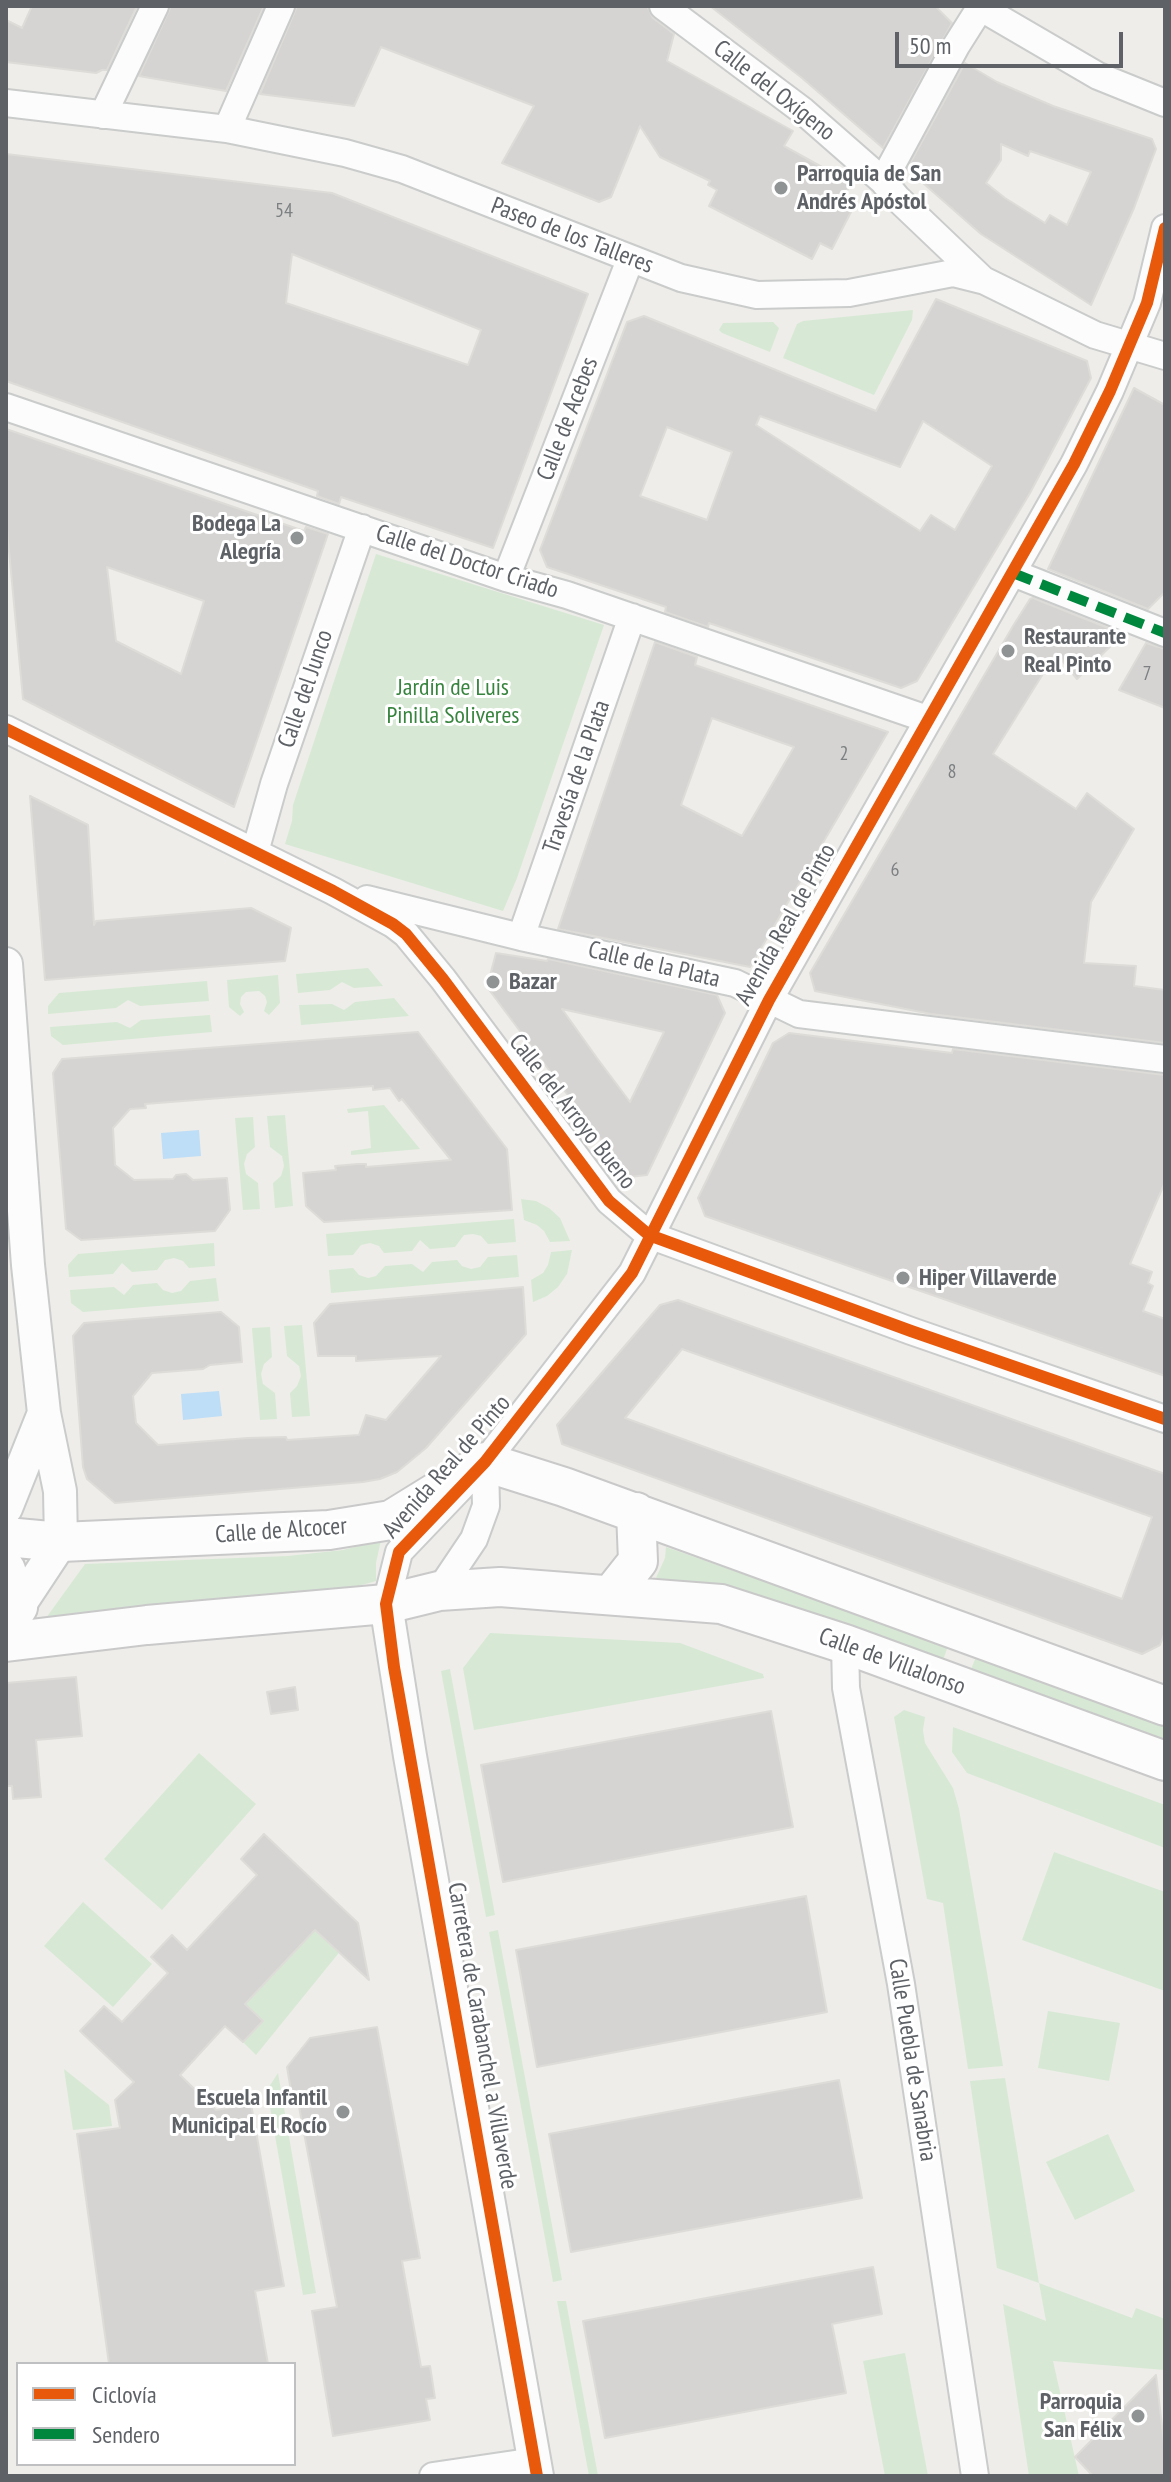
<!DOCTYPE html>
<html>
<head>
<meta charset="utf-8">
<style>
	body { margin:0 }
	#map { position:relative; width:1171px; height:2482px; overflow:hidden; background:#eeede9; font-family:"PT Sans Narrow",sans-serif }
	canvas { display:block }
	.frame { position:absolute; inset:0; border:8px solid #5e6267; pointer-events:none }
	.legend { position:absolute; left:16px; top:2362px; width:280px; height:104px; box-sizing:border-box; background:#fff; border:2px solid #bfc0c2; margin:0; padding:10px 14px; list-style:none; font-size:24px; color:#5e6267 }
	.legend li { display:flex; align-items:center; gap:16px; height:40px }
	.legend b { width:40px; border:2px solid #bfc0c2 }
	.scale { position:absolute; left:895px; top:32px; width:228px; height:36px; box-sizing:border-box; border:4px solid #5e6267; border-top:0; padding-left:10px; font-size:24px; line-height:28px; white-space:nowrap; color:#5e6267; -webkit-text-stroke:6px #fff; paint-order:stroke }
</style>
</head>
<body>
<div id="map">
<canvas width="1171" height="2482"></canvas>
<div class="frame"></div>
<ul class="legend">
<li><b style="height:10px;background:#e8590c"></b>Ciclovía</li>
<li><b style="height:10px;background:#00873e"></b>Sendero</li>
</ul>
<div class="scale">50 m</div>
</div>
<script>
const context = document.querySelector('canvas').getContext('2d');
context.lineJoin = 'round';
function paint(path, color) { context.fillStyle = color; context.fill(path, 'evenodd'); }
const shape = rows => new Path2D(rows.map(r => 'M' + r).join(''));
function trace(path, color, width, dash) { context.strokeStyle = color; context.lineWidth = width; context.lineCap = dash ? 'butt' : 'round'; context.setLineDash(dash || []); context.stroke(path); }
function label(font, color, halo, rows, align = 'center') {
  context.font = font + ' "PT Sans Narrow",sans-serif'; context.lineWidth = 6; context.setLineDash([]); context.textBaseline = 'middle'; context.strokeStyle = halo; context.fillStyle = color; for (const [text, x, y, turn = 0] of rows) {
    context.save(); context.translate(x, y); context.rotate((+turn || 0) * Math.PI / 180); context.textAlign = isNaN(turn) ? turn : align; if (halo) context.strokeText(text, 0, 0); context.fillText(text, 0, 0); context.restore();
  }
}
paint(shape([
	[913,310,912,320,874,395,783,358,797,324,803,321],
	[773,322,779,328,770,352,722,333,719,330,723,323],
	[376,554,604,625,517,878,503,911,285,844,292,821,293,805],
	[368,968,383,986,354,988,342,982,330,990,298,993,296,974],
	[278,975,280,1003,269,1015,264,1011,267,1002,265,996,259,991,246,992,241,997,240,1004,244,1012,240,1016,229,1007,227,980],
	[207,981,209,1001,140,1006,128,1000,116,1008,48,1014,48,1006,59,993],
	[394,998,409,1016,301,1025,299,1005,332,1004,344,1010,355,1002],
	[210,1015,212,1032,63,1045,51,1036,50,1027,117,1022,130,1028,141,1020],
	[384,1105,420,1149,351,1155,351,1151,371,1148,368,1111,348,1113,347,1109],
	[285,1115,293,1206,275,1208,273,1183,281,1176,284,1166,282,1156,270,1147,267,1116],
	[253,1117,255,1147,247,1154,244,1164,246,1174,258,1183,260,1209,243,1210,235,1118],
	[521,1199,536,1201,549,1208,560,1218,570,1241,550,1242,544,1231,537,1225,524,1220],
	[514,1219,516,1242,488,1244,481,1236,473,1234,464,1235,455,1247,430,1249,420,1240,412,1251,384,1253,379,1246,370,1243,361,1245,353,1255,328,1256,326,1234],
	[214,1243,215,1266,189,1268,183,1261,174,1258,165,1260,157,1270,132,1272,122,1263,113,1274,69,1277,68,1265,78,1254],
	[572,1250,567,1274,558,1287,547,1296,533,1302,531,1280,543,1273,548,1265,551,1252],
	[517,1255,519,1277,331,1293,329,1270,353,1268,359,1275,368,1278,376,1276,385,1266,412,1264,423,1272,432,1262,457,1260,462,1266,471,1269,480,1267,488,1257],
	[216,1278,219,1301,83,1312,71,1303,70,1290,114,1287,124,1295,133,1285,157,1283,163,1290,172,1293,181,1291,190,1281],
	[302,1325,310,1416,292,1417,290,1393,297,1386,301,1376,299,1366,287,1356,284,1326],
	[270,1327,272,1357,264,1364,261,1374,263,1384,275,1393,277,1419,260,1420,252,1328],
	[381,1540,376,1563,376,1581,337,1592,46,1618,85,1564,288,1556,343,1550],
	[666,1547,948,1646,942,1663,712,1587,656,1578,665,1558],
	[490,1633,680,1643,763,1674,764,1678,474,1730,463,1668],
	[976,1657,1165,1725,1165,1744,969,1674],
	[450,1669,495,1915,486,1917,441,1671],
	[904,1710,925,1717,923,1730,925,1743,953,1788,959,1809,1003,2066,968,2069,943,1903,927,1899,894,1717],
	[953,1727,1165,1805,1165,1848,967,1773,952,1752],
	[199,1753,256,1804,162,1910,104,1859],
	[1054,1852,1165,1892,1165,1991,1022,1940],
	[83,1902,152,1964,113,2007,44,1946],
	[315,1930,342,1949,256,2055,243,2042,263,2021,245,2004],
	[498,1930,562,2280,553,2282,489,1932],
	[1048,2011,1120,2023,1109,2081,1038,2068],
	[64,2069,109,2105,112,2126,73,2130],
	[278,2073,316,2293,303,2295,267,2090],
	[1005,2078,1039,2283,1132,2318,1136,2308,1165,2319,1165,2370,1053,2361,1079,2476,1029,2476,1003,2304,1046,2321,1039,2283,997,2268,970,2081],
	[1108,2134,1135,2191,1075,2220,1046,2162],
	[557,2301,566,2301,598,2476,589,2476],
	[905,2353,928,2476,885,2476,863,2361]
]), '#d7e9d5');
paint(shape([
	[199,1130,201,1156,163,1159,161,1133],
	[219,1391,222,1416,183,1420,181,1394]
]), '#beddf7');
const building = shape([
	[32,6,137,6,107,70,102,70,96,73,6,62,6,20,22,28,32,6],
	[171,6,264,6,226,91,139,76,171,6],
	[297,6,647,6,653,18,674,34,667,61,793,131,784,146,851,183,842,200,854,206,832,249,820,243,812,259,709,206,717,190,708,185,710,181,660,157,640,126,611,197,599,202,502,163,534,106,381,47,354,106,260,94,297,6],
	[710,6,935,6,952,23,883,148,802,78,710,6],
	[965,63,997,82,1053,106,1152,139,1156,149,1134,208,1091,305,981,234,907,169,965,63],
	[1001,144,1028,156,1030,151,1091,172,1067,225,1050,215,1045,223,1005,198,986,183,1001,160,1001,144],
	[6,154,332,193,588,294,493,548,341,497,339,504,317,496,318,491,6,381,6,154],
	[292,254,481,330,468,365,286,303,292,254],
	[936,299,1087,361,1091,378,1030,493,917,681,901,688,709,623,708,627,665,612,666,607,547,567,540,550,627,322,644,316,876,411,936,299],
	[760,416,900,467,923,421,992,466,955,530,931,515,920,531,756,425,760,416],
	[667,427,732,452,707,520,640,496,667,427],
	[1134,388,1165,405,1165,592,1148,609,1048,569,1134,388],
	[6,429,304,531,306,527,328,534,234,807,23,699,6,519,6,429],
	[107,567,204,601,181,674,116,641,107,567],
	[1033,598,1123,634,1077,679,1056,653,993,754,1076,809,1087,793,1134,829,1091,902,1084,963,1136,966,1134,986,1165,990,1165,1043,931,1014,815,991,810,973,1013,626,1030,599,1033,598],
	[655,642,697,657,695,665,888,732,750,967,558,929,655,642],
	[712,718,794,747,742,836,681,805,712,718],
	[1146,643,1165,649,1165,708,1119,690,1146,643],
	[30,796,88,825,94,925,96,921,251,908,291,928,285,961,45,980,30,796],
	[496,953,547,961,548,959,717,995,725,1013,647,1175,629,1177,487,987,496,953],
	[562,1009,664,1032,630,1102,597,1058,562,1009],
	[418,1032,507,1149,512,1210,324,1222,306,1206,303,1173,336,1170,335,1166,358,1164,366,1164,366,1167,451,1160,402,1099,399,1101,390,1088,373,1090,373,1086,145,1104,146,1108,130,1109,113,1128,115,1165,134,1180,173,1179,176,1175,186,1174,193,1180,227,1178,230,1210,215,1231,81,1240,66,1229,53,1073,62,1059,418,1032],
	[789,1033,952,1053,953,1049,1165,1075,1165,1182,1130,1264,1152,1272,1148,1283,1153,1286,1143,1311,1165,1319,1165,1376,705,1216,698,1198,773,1043,789,1033],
	[523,1287,526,1334,426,1448,397,1472,380,1479,363,1482,115,1503,87,1479,83,1467,73,1336,84,1323,221,1312,239,1327,242,1362,210,1365,203,1369,152,1373,133,1396,136,1423,158,1445,248,1438,286,1437,287,1440,359,1435,366,1415,386,1420,441,1356,356,1361,356,1356,318,1356,314,1323,330,1304,523,1287],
	[678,1300,1165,1474,1165,1632,1160,1645,1142,1654,562,1444,557,1425,660,1305,678,1300],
	[682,1349,1152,1517,1122,1599,625,1418,682,1349],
	[76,1677,82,1736,36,1740,41,1797,13,1799,12,1786,6,1786,6,1683,76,1677],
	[295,1687,298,1710,271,1714,267,1692,295,1687],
	[771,1711,793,1827,503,1882,481,1765,771,1711],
	[264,1834,358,1923,369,1980,315,1930,245,2004,263,2021,243,2042,225,2026,180,2075,216,2110,251,2104,284,2286,255,2291,268,2364,109,2364,77,2134,120,2128,115,2100,134,2082,80,2031,104,2006,122,2022,168,1973,151,1957,172,1935,187,1950,257,1875,241,1859,264,1834],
	[806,1896,827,2012,537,2067,516,1950,806,1896],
	[377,2027,420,2258,402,2261,421,2367,430,2366,435,2398,426,2399,430,2420,333,2436,312,2311,337,2307,297,2096,292,2097,287,2067,310,2038,377,2027],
	[839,2080,862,2198,571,2252,549,2134,839,2080],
	[873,2267,882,2314,832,2324,846,2393,605,2438,583,2321,873,2267],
	[1156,2375,1165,2451,1165,2476,1093,2476,1075,2457,1156,2375]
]);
paint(building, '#d5d4d2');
trace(building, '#dedcd8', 2);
const minor = shape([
	[663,6,803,111,883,181,897,198,982,279],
	[978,6,1098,76,1165,103],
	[6,103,227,129,345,153,402,169,681,278,757,295,849,293,953,273,985,281,1095,335,1165,356],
	[103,115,155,6],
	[227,129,281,6],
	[883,181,956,46,980,8],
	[6,407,506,578,567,595,927,719],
	[1013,573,1165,633],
	[506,578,630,260],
	[6,729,333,891,393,924,406,934,443,979,609,1201,649,1235,911,1331,1165,1419],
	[255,852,274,784,362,528],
	[367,899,521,937,735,983,799,1014,1165,1059],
	[521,937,632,617],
	[439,1591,474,1539,486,1506,485,1462],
	[386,1604,399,1552,485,1462,632,1273,769,1000,1074,464,1110,391,1147,303,1165,228],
	[845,1644,846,1688,901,1984,975,2476],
	[433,2476,535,2461]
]);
const tertiary = shape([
	[6,964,28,1265,44,1413,60,1491,61,1542,18,1607],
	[6,1508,44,1413],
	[386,1604,410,1756,537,2476]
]);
const secondary = shape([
	[6,1537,61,1542,329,1530,391,1520,485,1462,564,1487,1165,1706],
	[6,1570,18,1607,6,1623],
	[611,1595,638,1561,636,1512],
	[6,1642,147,1625,386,1604,439,1591,500,1587,721,1604,845,1644,1165,1761]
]);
trace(minor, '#cacbcb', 30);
trace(tertiary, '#cacbcb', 36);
trace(secondary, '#c9c9ca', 42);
trace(minor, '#fcfcfc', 26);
trace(tertiary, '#fcfcfc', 32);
trace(secondary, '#fcfcfc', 38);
trace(shape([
	[1013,573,1165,633]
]), '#00873e', 10, [20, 10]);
trace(shape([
	[6,729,333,891,393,924,406,934,443,979,609,1201,649,1235,911,1331,1165,1419],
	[537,2476,394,1667,386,1604,399,1552,485,1462,632,1273,769,1000,1074,464,1110,391,1147,303,1165,228]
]), '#e8590c', 12);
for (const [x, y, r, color] of [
	[781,188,8,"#909394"],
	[297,538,8,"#909394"],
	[1008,651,8,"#909394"],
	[493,982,8,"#909394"],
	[903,1278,8,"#909394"],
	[343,2112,8,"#909394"],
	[1138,2416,8,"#909394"]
]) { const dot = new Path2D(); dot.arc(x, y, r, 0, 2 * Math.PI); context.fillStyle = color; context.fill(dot); trace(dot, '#fff', 3); }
label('20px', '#7d8083', null, [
	["54",284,211],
	["7",1147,674],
	["2",844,754],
	["8",952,772],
	["6",895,870]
]);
label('24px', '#5e6267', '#fff', [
	["Calle del Oxígeno",774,91,38],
	["Paseo de los Talleres",572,236,21],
	["Calle de Acebes",568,419,-69],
	["Calle del Doctor Criado",467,562,18],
	["Calle del Junco",306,689,-71],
	["Travesía de la Plata",577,777,-71],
	["Avenida Real de Pinto",786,925,-61],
	["Calle de la Plata",654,965,13],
	["Calle del Arroyo Bueno",572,1112,52],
	["Avenida Real de Pinto",447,1467,-49],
	["Calle de Alcocer",281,1531,-4],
	["Calle de Villalonso",892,1662,20],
	["Carretera de Carabanchel a Villaverde",482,2036,80],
	["Calle Puebla de Sanabria",912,2060,81]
]);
label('bold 24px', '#5e6267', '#fff', [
	["Parroquia de San",797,174],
	["Andrés Apóstol",797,202],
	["Bodega La",281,524,"right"],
	["Alegría",281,552,"right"],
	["Restaurante",1024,637],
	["Real Pinto",1024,665],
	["Bazar",509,982],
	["Hiper Villaverde",919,1278],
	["Escuela Infantil",327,2098,"right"],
	["Municipal El Rocío",327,2126,"right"],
	["Parroquia",1122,2402,"right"],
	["San Félix",1122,2430,"right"]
], 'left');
label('24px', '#37843e', '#fff', [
	["Jardín de Luis",453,688],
	["Pinilla Soliveres",453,716]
]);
</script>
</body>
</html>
